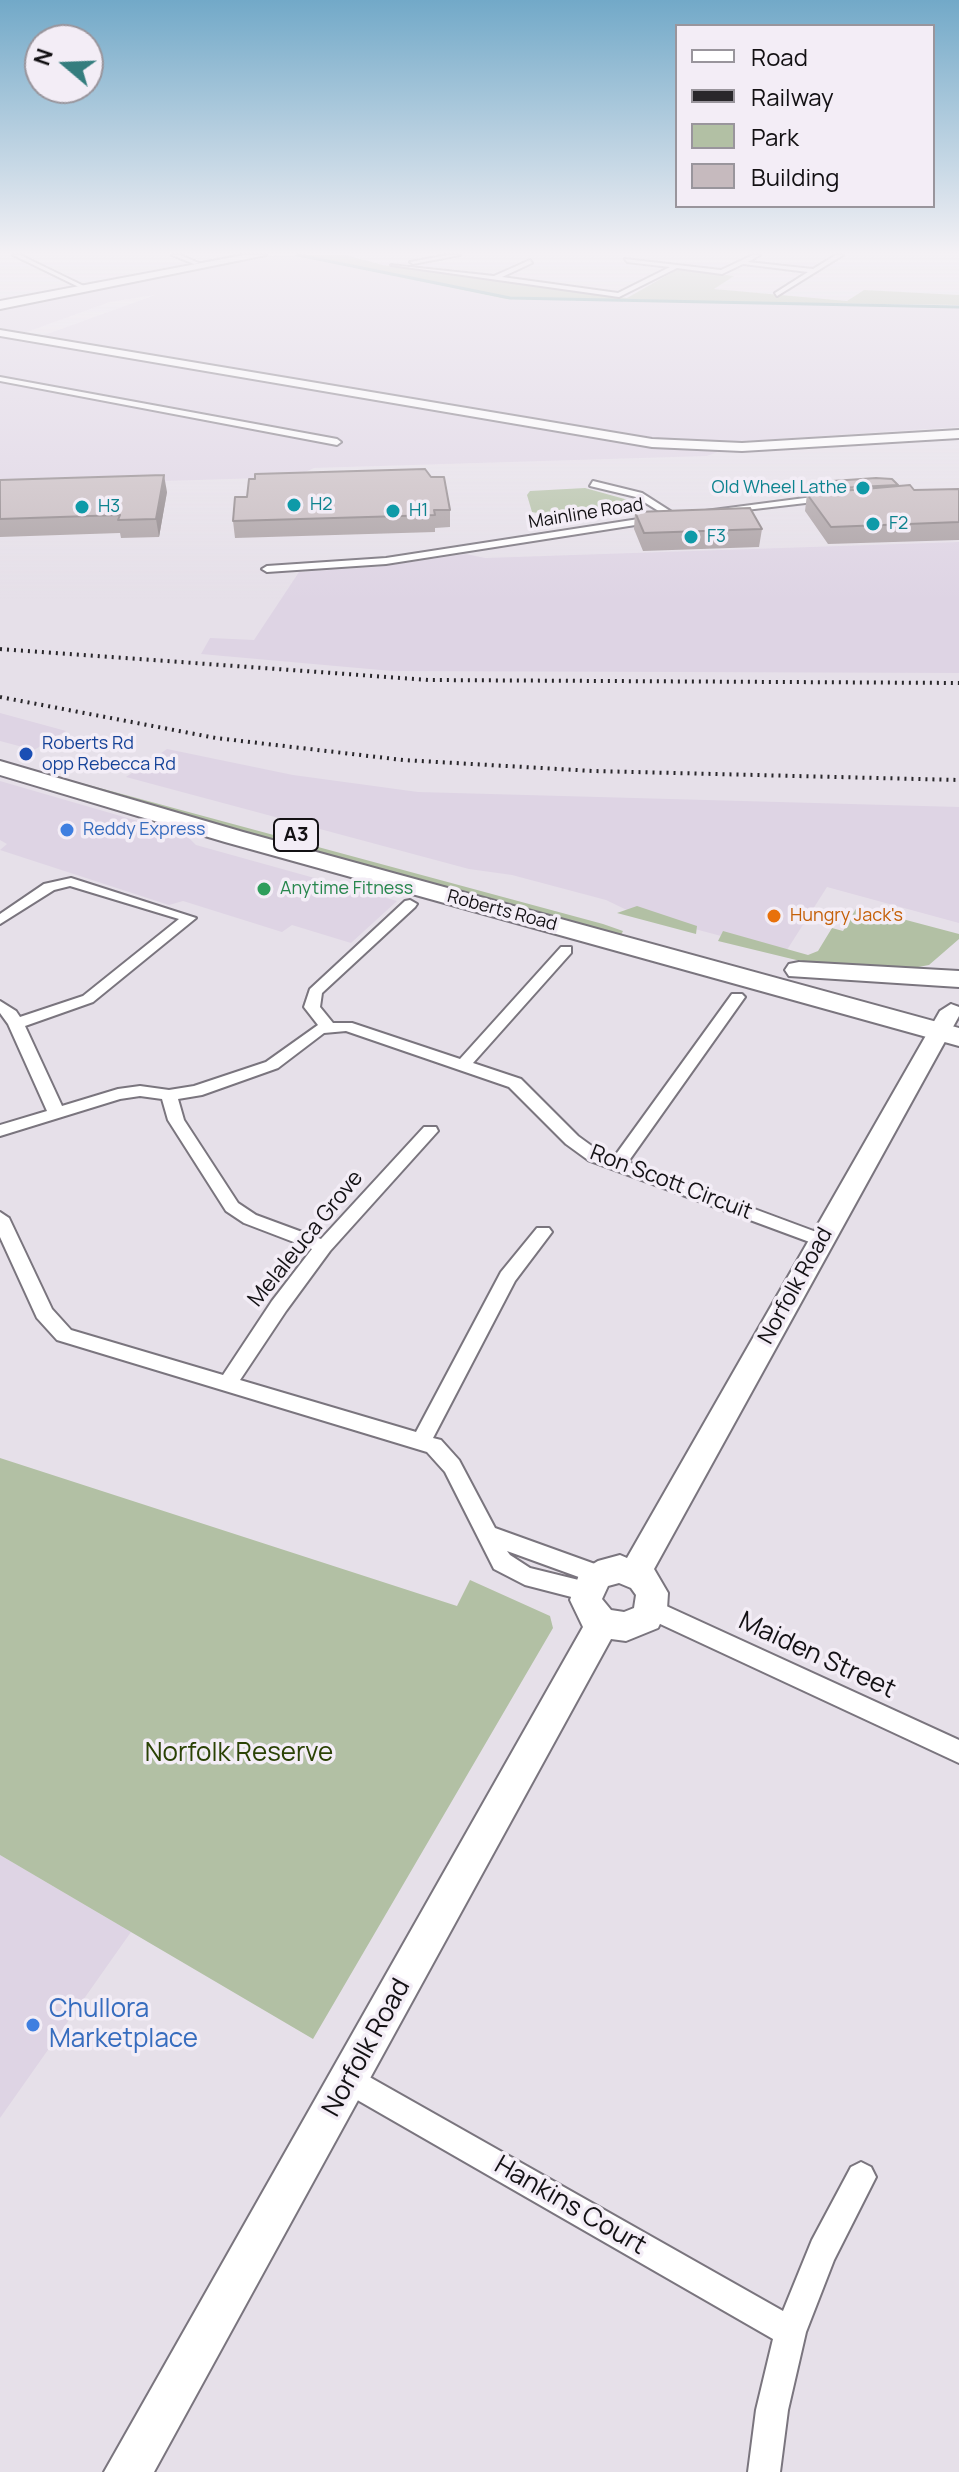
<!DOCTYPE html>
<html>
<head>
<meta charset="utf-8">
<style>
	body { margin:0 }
	#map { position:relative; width:959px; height:2472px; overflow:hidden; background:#e6e0e9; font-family:Manrope,sans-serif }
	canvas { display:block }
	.legend { position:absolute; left:675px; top:24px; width:260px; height:184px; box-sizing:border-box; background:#f3edf6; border:2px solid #99959c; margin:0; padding:10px 14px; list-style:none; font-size:24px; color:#131114 }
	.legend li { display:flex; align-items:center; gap:16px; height:40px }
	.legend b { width:40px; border:2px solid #99959c }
	.north { position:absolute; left:24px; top:24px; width:80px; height:80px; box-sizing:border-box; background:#f3edf6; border:2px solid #99959c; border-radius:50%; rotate:289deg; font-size:22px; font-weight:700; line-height:32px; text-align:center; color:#131114 }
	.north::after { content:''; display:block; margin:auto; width:28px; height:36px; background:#347d7e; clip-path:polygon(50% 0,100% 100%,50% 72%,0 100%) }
</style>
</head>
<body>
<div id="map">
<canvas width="959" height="2472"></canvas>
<ul class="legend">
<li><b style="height:10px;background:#fff"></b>Road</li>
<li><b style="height:10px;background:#29272b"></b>Railway</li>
<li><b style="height:22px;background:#b2c0a4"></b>Park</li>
<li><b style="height:22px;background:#c6babe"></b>Building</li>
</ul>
<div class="north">N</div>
</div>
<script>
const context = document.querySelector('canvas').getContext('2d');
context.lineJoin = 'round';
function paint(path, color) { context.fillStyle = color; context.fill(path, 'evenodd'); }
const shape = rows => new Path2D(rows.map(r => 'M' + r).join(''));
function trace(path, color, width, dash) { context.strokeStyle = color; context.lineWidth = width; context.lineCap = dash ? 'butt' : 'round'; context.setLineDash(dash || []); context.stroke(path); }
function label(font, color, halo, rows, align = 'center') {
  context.font = font + ' Manrope,sans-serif'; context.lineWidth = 7; context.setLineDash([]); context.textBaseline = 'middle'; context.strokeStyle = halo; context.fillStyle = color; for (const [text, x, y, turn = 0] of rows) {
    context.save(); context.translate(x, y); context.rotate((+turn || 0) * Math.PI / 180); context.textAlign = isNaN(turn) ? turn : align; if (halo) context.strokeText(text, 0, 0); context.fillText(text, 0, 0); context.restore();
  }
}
paint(shape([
	[276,255,294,255,506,299,959,307,959,427,746,441,707,456,314,468,295,477,0,486,0,337,25,342,155,295,110,302,24,333,0,328,0,308],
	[959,542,959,673,392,671,201,654,210,638,254,640,299,572,376,567,466,554,485,558],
	[0,713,66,731,34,750,0,741],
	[167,749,293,775,418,792,959,807,959,923,827,887,785,953,631,912,606,900,512,875,469,869,126,777],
	[0,781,186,835,196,845,397,901,351,943,292,925,282,932,183,901,169,905,0,850,7,844,0,840],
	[0,1855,131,1932,0,2118]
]), '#ded4e4');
paint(shape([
	[294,255,345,255,383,265,627,298,678,269,734,276,714,289,847,301,864,290,959,295,959,305,506,299],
	[585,488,639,503,541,521,537,513,532,512,527,495,530,491],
	[59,777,603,924,623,931,621,935,182,815,57,779],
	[637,906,697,926,696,934,617,913],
	[857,907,959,934,959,939,929,965,908,969,821,966,718,941,723,931,808,955,818,951,832,928,843,931],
	[0,1458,457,1606,470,1580,550,1616,553,1628,313,2039,0,1855]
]), '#b2c0a4');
trace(shape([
	[298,255,510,298,959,307]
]), '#629998', 3);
const street = shape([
	[13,255,20,255,88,288,83,289,13,255],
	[172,255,180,255,199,263,194,264,172,255],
	[448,255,460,255,413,264,410,262,448,255],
	[753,255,760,255,748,262,813,269,836,255,843,255,777,296,775,293,808,272,743,264,722,274,677,268,619,297,391,265,494,276,530,260,532,263,502,277,618,293,670,267,627,262,625,259,721,270,753,255],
	[0,377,337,439,341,442,337,445,0,381,0,377],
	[593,481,642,493,678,516,670,518,636,497,590,486,593,481],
	[828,495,831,500,695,516,690,513,828,495],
	[658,516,663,519,661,521,386,564,267,572,262,569,267,566,386,558,658,516],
	[71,878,196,918,93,1002,25,1026,62,1106,118,1089,140,1086,169,1090,194,1086,266,1062,318,1025,304,1007,310,989,405,901,410,900,417,904,415,907,322,993,320,1007,333,1023,352,1023,460,1059,561,947,571,947,571,953,473,1063,521,1079,578,1136,600,1152,614,1157,732,994,742,994,745,997,628,1162,827,1236,830,1240,827,1244,815,1244,588,1160,566,1144,509,1087,346,1031,324,1033,278,1068,202,1095,178,1099,184,1120,238,1203,256,1215,321,1239,424,1127,436,1127,438,1131,330,1251,286,1311,240,1380,416,1432,501,1272,537,1228,549,1228,552,1232,515,1281,433,1438,441,1440,459,1460,495,1528,606,1568,609,1575,606,1582,598,1584,507,1551,510,1555,530,1568,595,1584,598,1591,595,1598,587,1601,525,1585,494,1569,445,1472,427,1452,57,1340,37,1318,0,1237,0,1212,9,1218,52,1309,71,1330,223,1375,272,1301,312,1249,244,1223,226,1211,168,1120,162,1099,140,1096,120,1099,0,1136,0,1125,47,1111,8,1024,0,1013,0,1001,16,1011,20,1017,83,996,179,919,70,886,54,890,0,924,0,914,44,884,71,878],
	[651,1599,959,1740,959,1763,643,1616,640,1609,643,1602,651,1599],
	[350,2066,783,2311,812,2240,851,2167,861,2162,871,2167,876,2177,834,2260,806,2332,788,2410,780,2472,748,2472,756,2410,773,2339,340,2090,336,2080,340,2070,350,2066]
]);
const secondary = shape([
	[0,330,652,439,742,443,959,430,959,438,742,451,652,447,0,336,0,330],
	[951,1004,959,1007,959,1016,654,1569,668,1593,667,1609,658,1628,626,1641,611,1639,154,2472,104,2472,583,1627,570,1600,580,1572,598,1561,620,1555,627,1558,940,1011,951,1004],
	[619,1583,631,1588,636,1595,634,1608,624,1612,611,1610,602,1599,608,1586,619,1583]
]);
const highway = shape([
	[244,255,266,255,0,309,0,301,244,255],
	[0,761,243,832,959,1028,959,1046,225,842,0,775,0,761],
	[799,962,959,971,959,987,789,976,785,970,789,964,799,962]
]);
trace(street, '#7a757e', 4);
trace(secondary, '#7a757e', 4);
trace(highway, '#7a757e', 4);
paint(street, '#fff');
paint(secondary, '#fff');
paint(highway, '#fff');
trace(shape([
	[0,649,429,680,959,683],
	[0,697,216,738,403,760,593,771,959,780]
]), '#29272b', 4, [2, 5]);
paint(shape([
	[0,480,167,492,159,537,121,538,120,533,0,537],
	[832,481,898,485,897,486,914,490,959,489,959,540,828,544,805,511,807,494,835,491,832,486],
	[247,497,450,510,450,527,435,528,435,532,235,538,233,521],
	[635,512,762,529,759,547,643,551,634,529]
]), '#aaa0a3');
paint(shape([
	[164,475,167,492,159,537,156,519]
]), '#8b8285');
const building = shape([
	[425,469,431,477,444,477,450,510,434,510,435,515,233,521,235,497,247,497,249,479,255,479,255,474,425,469],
	[164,475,156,519,118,520,120,515,0,519,0,480,164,475],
	[876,478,892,479,898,485,838,488,832,481,876,478],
	[910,485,914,490,959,489,959,522,831,527,807,494,910,485],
	[750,508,762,529,644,533,635,512,750,508]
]);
paint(building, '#c6babe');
trace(building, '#8b8285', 2);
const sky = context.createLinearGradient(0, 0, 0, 601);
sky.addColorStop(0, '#72a9c8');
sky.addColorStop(0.42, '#f4f1f5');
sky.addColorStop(1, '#f4f1f500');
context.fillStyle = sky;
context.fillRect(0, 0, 959, 601);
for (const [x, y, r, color] of [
	[863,488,8,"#0f9aa8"],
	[294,505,8,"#0f9aa8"],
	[82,507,8,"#0f9aa8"],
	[393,511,8,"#0f9aa8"],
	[873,524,8,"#0f9aa8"],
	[691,537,8,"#0f9aa8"],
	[26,754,8,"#1a4fb4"],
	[67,830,8,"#3f7fe0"],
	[264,889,8,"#2e9e5b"],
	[774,916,8,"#e8710a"],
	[33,2025,8,"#3f7fe0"]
]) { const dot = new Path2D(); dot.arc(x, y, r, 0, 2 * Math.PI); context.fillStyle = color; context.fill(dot); trace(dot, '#f3edf6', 3); }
label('18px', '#0d838f', '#f3edf6', [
	["Old Wheel Lathe",847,488,"right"],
	["H2",310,505],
	["H3",98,507],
	["H1",409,511],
	["F2",889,524],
	["F3",707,537]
], 'left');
label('18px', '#131114', '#f3edf6', [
	["Mainline Road",586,514,-9],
	["Roberts Road",502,911,15]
]);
label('18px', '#164399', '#f3edf6', [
	["Roberts Rd",42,744],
	["opp Rebecca Rd",42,765]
], 'left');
label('18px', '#366cbe', '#f3edf6', [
	["Reddy Express",83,830]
], 'left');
label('18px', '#27864d', '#f3edf6', [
	["Anytime Fitness",280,889]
], 'left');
label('18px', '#c56008', '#f3edf6', [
	["Hungry Jack's",790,916]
], 'left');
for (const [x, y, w] of [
	[296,835,44]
]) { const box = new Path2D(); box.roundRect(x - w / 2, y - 16, w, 32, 6); context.fillStyle = '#f3edf6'; context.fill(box); trace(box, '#131114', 2); }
label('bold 20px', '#131114', null, [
	["A3",296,835]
]);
label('22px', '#131114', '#f3edf6', [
	["Ron Scott Circuit",671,1183,21],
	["Melaleuca Grove",306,1239,-51],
	["Norfolk Road",796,1286,-61]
]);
label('26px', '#131114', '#f3edf6', [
	["Maiden Street",817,1656,25],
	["Norfolk Road",367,2048,-61],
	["Hankins Court",570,2206,30]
]);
label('26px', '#2b4205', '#f3edf6', [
	["Norfolk Reserve",239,1754]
]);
label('26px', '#366cbe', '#f3edf6', [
	["Chullora",49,2010],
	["Marketplace",49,2040]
], 'left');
</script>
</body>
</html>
